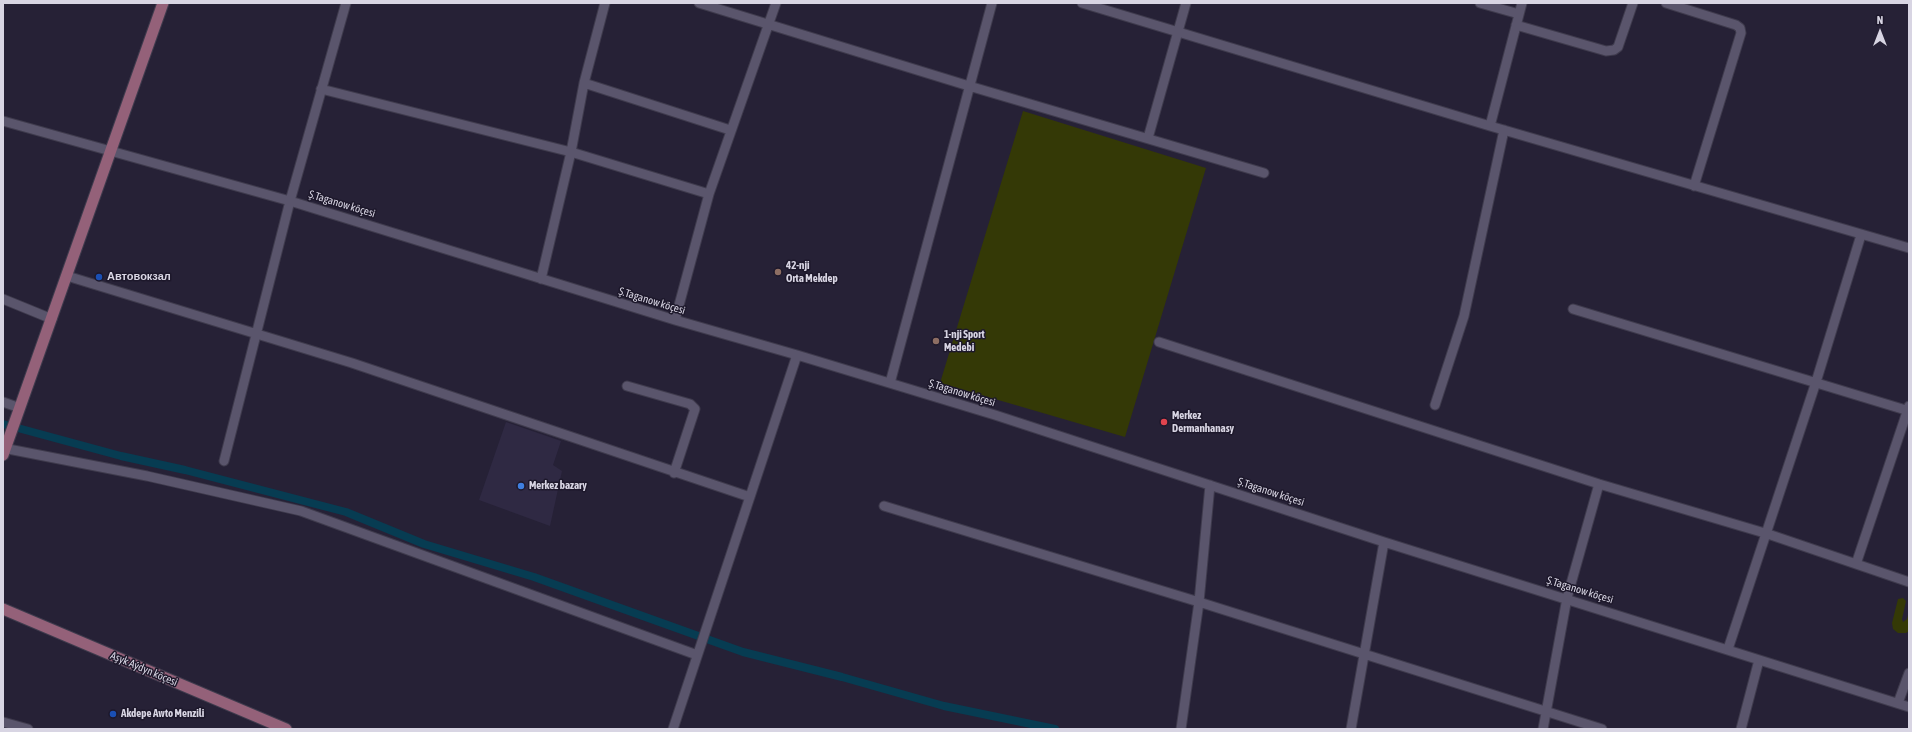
<!DOCTYPE html>
<html>
<head>
<meta charset="utf-8">
<style>
	body { margin:0 }
	#map { position:relative; width:1912px; height:732px; overflow:hidden; background:#262136; font-family:"Asap Condensed",sans-serif }
	canvas { display:block }
	.frame { position:absolute; inset:0; border:4px solid #d8d5e3; pointer-events:none }
	.north { position:absolute; left:1860px; top:12px; width:40px; height:40px; -webkit-text-stroke:3px #1d182b; paint-order:stroke; rotate:0deg; font-size:11px; font-weight:700; line-height:16px; text-align:center; color:#d8d5e3 }
	.north::after { content:''; display:block; margin:auto; width:14px; height:18px; background:#d8d5e3; clip-path:polygon(50% 0,100% 100%,50% 72%,0 100%) }
</style>
</head>
<body>
<div id="map">
<canvas width="1912" height="732"></canvas>
<div class="frame"></div>
<div class="north">N</div>
</div>
<script>
const context = document.querySelector('canvas').getContext('2d');
context.lineJoin = 'round';
function paint(path, color) { context.fillStyle = color; context.fill(path, 'evenodd'); }
const shape = rows => new Path2D(rows.map(r => 'M' + r).join(''));
function trace(path, color, width, dash) { context.strokeStyle = color; context.lineWidth = width; context.lineCap = dash ? 'butt' : 'round'; context.setLineDash(dash || []); context.stroke(path); }
function label(font, color, halo, rows, align = 'center') {
  context.font = font + ' "Asap Condensed",sans-serif'; context.lineWidth = 3; context.setLineDash([]); context.textBaseline = 'middle'; context.strokeStyle = halo; context.fillStyle = color; for (const [text, x, y, turn = 0] of rows) {
    context.save(); context.translate(x, y); context.rotate((+turn || 0) * Math.PI / 180); context.textAlign = isNaN(turn) ? turn : align; if (halo) context.strokeText(text, 0, 0); context.fillText(text, 0, 0); context.restore();
  }
}
paint(shape([
	[506,422,561,441,553,465,562,471,550,526,479,500]
]), '#2f2943');
paint(shape([
	[1023,111,1206,168,1125,437,940,383],
	[1903,598,1906,601,1902,619,1903,622,1907,619,1909,611,1909,631,1906,633,1898,633,1893,629,1892,623,1898,599]
]), '#343906');
trace(shape([
	[3,424,121,456,185,470,346,512,424,544,534,577,743,652,842,677,944,706,1055,729]
]), '#073c52', 8);
const minor = shape([
	[699,3,969,86,1264,173],
	[1082,3,1490,126,1909,248],
	[1480,3,1519,14],
	[1666,3,1736,25,1740,28,1741,33,1694,186],
	[1516,25,1606,51,1614,50,1618,47,1633,3],
	[584,83,730,130],
	[321,89,571,152,709,194],
	[3,121,290,201,675,320,797,355,995,415,1384,542,1909,707],
	[1490,126,1522,3],
	[1148,138,1186,3],
	[67,276,352,363,750,497],
	[541,279,571,152,584,83,605,3],
	[3,299,52,319],
	[1573,309,1909,411],
	[675,320,709,194,776,3],
	[1159,342,1599,484,1768,534,1909,582],
	[890,383,992,3],
	[627,386,690,404,695,409,674,473],
	[3,402,20,408],
	[1435,405,1464,316,1504,130],
	[3,448,147,476,301,511,697,655],
	[224,461,290,201,346,3],
	[884,506,1199,602,1602,729],
	[1856,564,1909,406],
	[1728,649,1816,382,1861,235],
	[1898,703,1909,673],
	[3,722,28,729],
	[673,729,797,355],
	[1181,729,1199,602,1210,485],
	[1351,729,1384,542],
	[1543,729,1567,598,1599,484],
	[1741,729,1759,660]
]);
const major = shape([
	[3,455,163,3],
	[3,609,286,729]
]);
trace(minor, '#3f3b4d', 11);
trace(major, '#3f3b4d', 13);
trace(minor, '#5a556c', 9);
trace(major, '#946179', 11);
for (const [x, y, r, color] of [
	[778,272,4,"#8d6e63"],
	[99,277,4,"#1a4fb4"],
	[936,341,4,"#8d6e63"],
	[1164,422,4,"#e0444e"],
	[521,486,4,"#3f7fe0"],
	[113,714,4,"#1a4fb4"]
]) { const dot = new Path2D(); dot.arc(x, y, r, 0, 2 * Math.PI); context.fillStyle = color; context.fill(dot); trace(dot, '#1d182b', 1.5); }
label('11px', '#d8d5e3', '#1d182b', [
	["Ş.Taganow köçesi",342,204,17],
	["Ş.Taganow köçesi",652,301,17],
	["Ş.Taganow köçesi",962,393,17],
	["Ş.Taganow köçesi",1271,492,18],
	["Ş.Taganow köçesi",1580,590,17],
	["Aşyk Aýdyn köçesi",144,669,23]
]);
label('bold 11px', '#d8d5e3', '#1d182b', [
	["42-nji",786,266],
	["Orta Mekdep",786,279],
	["Автовокзал",107,277],
	["1-nji Sport",944,335],
	["Medebi",944,348],
	["Merkez",1172,416],
	["Dermanhanasy",1172,429],
	["Merkez bazary",529,486],
	["Akdepe Awto Menzili",121,714]
], 'left');
</script>
</body>
</html>
